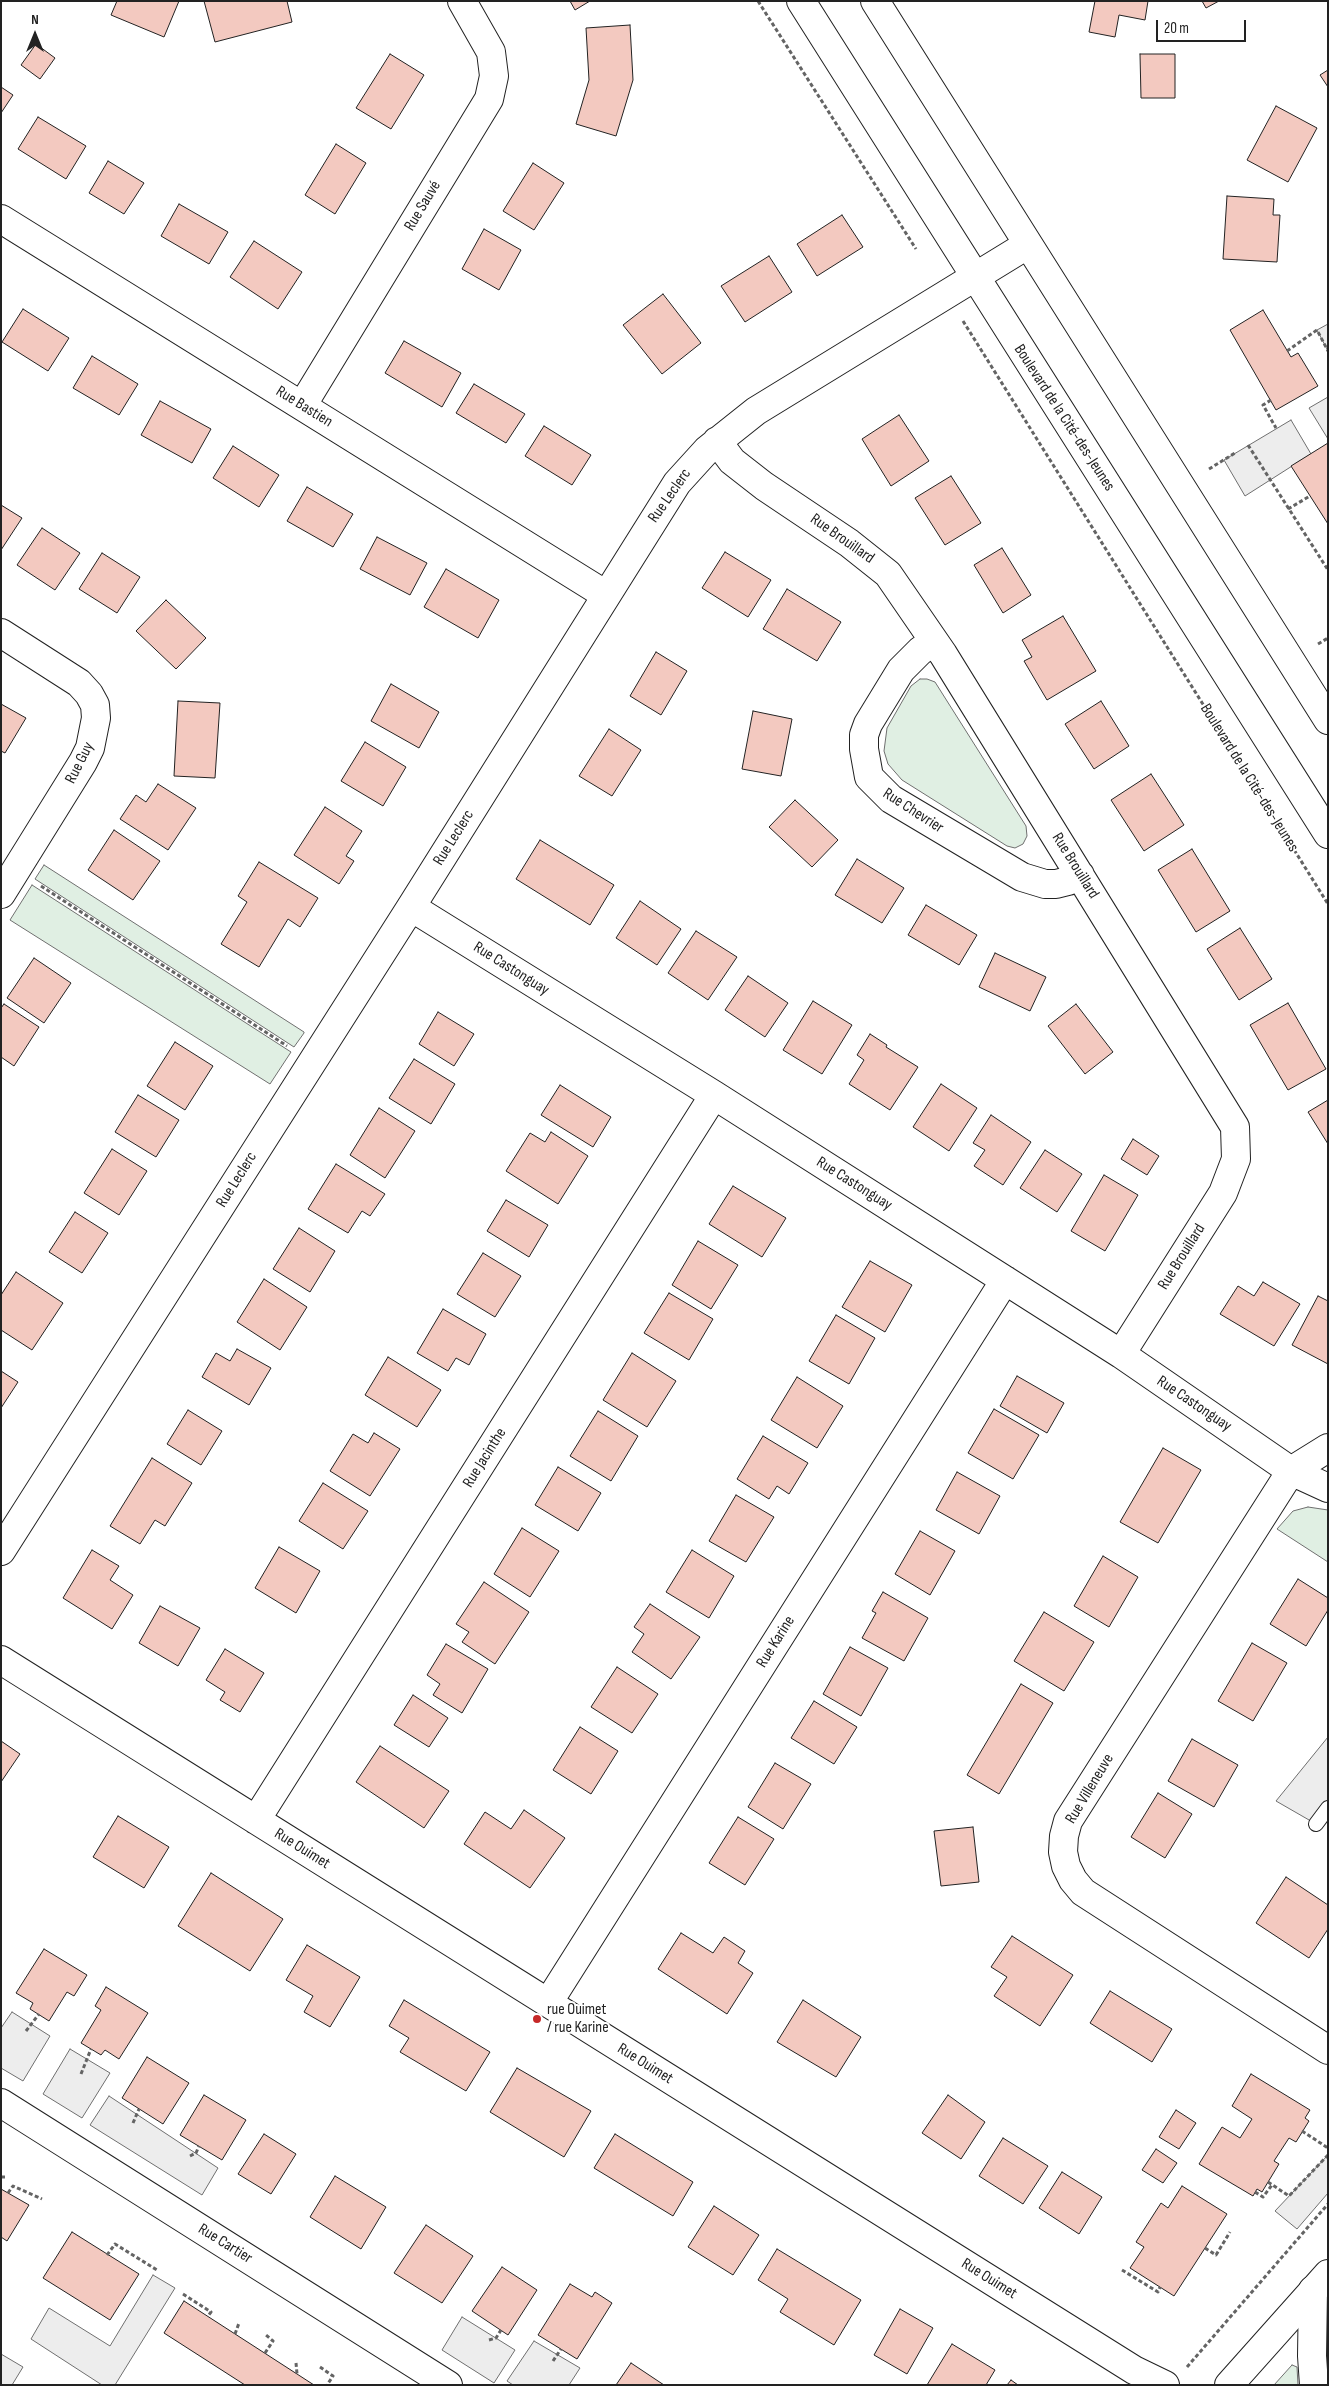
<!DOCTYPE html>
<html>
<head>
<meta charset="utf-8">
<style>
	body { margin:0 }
	#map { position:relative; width:1329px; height:2386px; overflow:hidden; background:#fff; font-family:"Sofia Sans Condensed",sans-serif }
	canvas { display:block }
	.frame { position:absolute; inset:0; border:2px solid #222; pointer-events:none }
	.north { position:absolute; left:10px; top:10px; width:50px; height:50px; -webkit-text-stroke:4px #fff; paint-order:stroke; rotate:0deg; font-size:14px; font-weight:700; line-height:20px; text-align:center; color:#222 }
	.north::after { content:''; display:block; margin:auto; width:18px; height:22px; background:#222; clip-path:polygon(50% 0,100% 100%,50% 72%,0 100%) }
	.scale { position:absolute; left:1156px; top:20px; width:90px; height:22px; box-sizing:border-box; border:2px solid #222; border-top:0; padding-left:6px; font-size:15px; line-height:18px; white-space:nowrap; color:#222; -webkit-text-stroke:4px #fff; paint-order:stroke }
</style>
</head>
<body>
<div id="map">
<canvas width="1329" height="2386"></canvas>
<div class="frame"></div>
<div class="north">N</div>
<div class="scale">20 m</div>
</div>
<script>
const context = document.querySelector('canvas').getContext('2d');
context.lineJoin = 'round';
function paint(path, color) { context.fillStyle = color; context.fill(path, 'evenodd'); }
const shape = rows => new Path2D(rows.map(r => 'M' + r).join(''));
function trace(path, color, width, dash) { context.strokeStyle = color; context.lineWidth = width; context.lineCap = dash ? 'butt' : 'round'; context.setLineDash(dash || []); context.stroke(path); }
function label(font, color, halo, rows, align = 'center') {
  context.font = font + ' "Sofia Sans Condensed",sans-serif'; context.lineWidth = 4; context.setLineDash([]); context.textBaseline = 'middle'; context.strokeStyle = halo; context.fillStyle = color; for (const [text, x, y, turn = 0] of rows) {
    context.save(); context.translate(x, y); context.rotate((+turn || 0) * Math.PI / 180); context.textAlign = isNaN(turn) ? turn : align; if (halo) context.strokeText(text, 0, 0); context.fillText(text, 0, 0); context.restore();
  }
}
const green = shape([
	[920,679,927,679,935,682,1026,826,1027,836,1023,844,1015,848,1007,846,902,780,888,764,884,751,887,728,911,686,920,679],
	[44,865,304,1032,304,1033,294,1047,35,879,44,865],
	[32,885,291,1052,270,1084,10,920,32,885],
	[1308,1507,1328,1510,1328,1562,1277,1529,1293,1511,1308,1507],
	[1292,2365,1297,2367,1298,2385,1274,2385,1292,2365]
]);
paint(green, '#e0efe3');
trace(green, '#6f6f6f', 1);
const parking = shape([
	[1328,324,1328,351,1317,330,1328,324],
	[1328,397,1328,439,1309,408,1328,397],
	[1291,420,1311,454,1245,496,1224,460,1291,420],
	[1328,1737,1328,1808,1316,1824,1276,1801,1328,1737],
	[12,2012,50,2036,23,2081,1,2068,1,2028,12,2012],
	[70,2049,110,2073,82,2118,43,2094,70,2049],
	[109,2096,218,2168,202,2195,90,2125,109,2096],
	[1328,2155,1328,2193,1297,2229,1275,2211,1328,2155],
	[153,2275,175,2288,115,2385,102,2385,31,2339,49,2308,110,2346,153,2275],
	[462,2317,515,2350,494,2383,442,2350,462,2317],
	[534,2341,580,2368,569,2385,513,2385,507,2381,534,2341],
	[1,2354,23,2367,12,2385,1,2385,1,2354]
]);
paint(parking, '#ededed');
trace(parking, '#6f6f6f', 1);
const building = shape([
	[117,1,179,1,164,37,111,15,117,1],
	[204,1,287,1,292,22,215,42,204,1],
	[570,1,590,1,575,10,570,1],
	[1095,1,1148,1,1145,20,1119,15,1115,37,1089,32,1095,1],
	[1202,1,1219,1,1206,8,1202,1],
	[630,25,633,80,616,136,576,124,589,80,586,28,630,25],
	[36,44,55,58,40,79,21,65,36,44],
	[390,54,424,75,391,129,356,108,390,54],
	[1140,54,1175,54,1175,98,1141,98,1140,54],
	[1328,70,1328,87,1320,75,1328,70],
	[1,87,13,95,1,113,1,87],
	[1276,106,1317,128,1288,182,1247,160,1276,106],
	[38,117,86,146,66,179,18,149,38,117],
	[336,144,366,163,335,214,305,195,336,144],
	[108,161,144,183,124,214,89,193,108,161],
	[533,163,564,183,534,230,503,211,533,163],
	[1227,196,1274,199,1273,215,1280,215,1277,262,1223,259,1227,196],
	[179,204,228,232,209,264,161,236,179,204],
	[842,215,863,247,817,276,797,244,842,215],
	[484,229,521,250,499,290,462,269,484,229],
	[254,241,302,272,278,309,230,277,254,241],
	[769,256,792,292,745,322,721,286,769,256],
	[663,294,701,343,662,374,623,325,663,294],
	[23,309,69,338,48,371,2,342,23,309],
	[1263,310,1291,357,1298,353,1318,386,1276,410,1230,330,1263,310],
	[404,341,461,373,442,407,385,373,404,341],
	[92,356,138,384,119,415,73,388,92,356],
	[474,384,525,414,506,443,456,413,474,384],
	[160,401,211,429,192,463,141,435,160,401],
	[899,415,929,461,891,486,862,439,899,415],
	[544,426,591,455,572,485,525,456,544,426],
	[1328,443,1328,524,1291,466,1328,443],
	[233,446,279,475,259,507,213,478,233,446],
	[951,476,981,523,945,545,915,498,951,476],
	[307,487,353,514,333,547,287,521,307,487],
	[1,505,22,518,1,550,1,505],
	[42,528,80,553,55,590,17,565,42,528],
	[377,537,427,563,410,595,360,569,377,537],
	[1002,548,1031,595,1003,613,974,565,1002,548],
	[725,552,771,580,748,617,702,588,725,552],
	[102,553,140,577,117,613,79,589,102,553],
	[446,569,499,600,478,638,424,607,446,569],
	[787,589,841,622,817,661,763,629,787,589],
	[166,600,206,638,176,669,136,631,166,600],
	[1063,616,1096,671,1047,700,1024,661,1032,657,1022,640,1063,616],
	[656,652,687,671,661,715,630,696,656,652],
	[391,684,439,712,419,748,371,721,391,684],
	[178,701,220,703,215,778,174,776,178,701],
	[1101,701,1129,746,1094,769,1065,724,1101,701],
	[1,704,26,718,5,753,1,751,1,704],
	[753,711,792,719,781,776,742,769,753,711],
	[609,729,641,750,612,796,579,776,609,729],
	[365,742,406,767,383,806,341,781,365,742],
	[1151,774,1184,825,1144,851,1111,800,1151,774],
	[158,784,196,808,168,850,120,819,136,795,146,802,158,784],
	[795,800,838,840,812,867,769,827,795,800],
	[325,807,362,831,346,856,354,861,339,884,294,855,325,807],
	[114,830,160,861,133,900,88,870,114,830],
	[540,840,614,885,590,925,516,879,540,840],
	[1192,849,1230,911,1196,932,1158,870,1192,849],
	[857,859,904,888,882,923,835,895,857,859],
	[259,862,318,898,300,927,288,919,259,967,221,944,247,902,238,896,259,862],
	[640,901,681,929,657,965,616,938,640,901],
	[926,905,977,935,959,965,908,935,926,905],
	[1240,928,1272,979,1239,1000,1207,949,1240,928],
	[696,931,737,957,708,1000,668,973,696,931],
	[995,953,1046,977,1030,1011,979,987,995,953],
	[34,958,71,983,44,1023,7,998,34,958],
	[748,976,788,1003,765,1037,725,1010,748,976],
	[813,1001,852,1025,822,1074,783,1050,813,1001],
	[1288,1003,1326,1069,1288,1090,1250,1025,1288,1003],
	[4,1004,39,1027,14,1066,1,1057,1,1008,4,1004],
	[1076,1004,1113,1052,1085,1074,1048,1026,1076,1004],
	[438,1012,474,1034,454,1066,419,1044,438,1012],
	[870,1034,887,1045,886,1047,918,1067,890,1110,849,1084,864,1060,857,1055,870,1034],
	[175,1042,213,1066,185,1110,147,1086,175,1042],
	[414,1059,455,1084,431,1124,389,1098,414,1059],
	[941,1084,977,1108,949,1151,913,1127,941,1084],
	[560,1085,611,1117,593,1147,541,1115,560,1085],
	[138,1095,179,1120,156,1157,115,1132,138,1095],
	[1328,1100,1328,1144,1308,1112,1328,1100],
	[379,1108,415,1131,385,1178,350,1155,379,1108],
	[991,1115,1031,1142,1003,1185,974,1166,985,1150,973,1143,991,1115],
	[551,1132,588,1156,558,1204,506,1171,530,1133,545,1142,551,1132],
	[1133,1139,1159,1156,1147,1175,1121,1159,1133,1139],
	[112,1149,147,1171,119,1215,84,1193,112,1149],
	[1045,1150,1082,1174,1057,1212,1020,1188,1045,1150],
	[336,1164,385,1194,370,1216,362,1211,348,1233,308,1209,336,1164],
	[1104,1175,1138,1195,1105,1251,1071,1231,1104,1175],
	[733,1186,786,1218,762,1257,709,1224,733,1186],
	[506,1200,548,1225,529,1257,487,1231,506,1200],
	[75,1212,108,1233,82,1273,49,1252,75,1212],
	[299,1228,335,1251,310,1292,273,1269,299,1228],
	[698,1241,738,1265,711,1309,672,1285,698,1241],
	[483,1253,521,1276,495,1317,457,1294,483,1253],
	[870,1261,912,1285,885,1332,842,1307,870,1261],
	[16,1272,63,1303,32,1350,1,1330,1,1295,16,1272],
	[264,1279,307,1307,280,1350,237,1322,264,1279],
	[1263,1282,1300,1304,1274,1346,1220,1314,1238,1286,1254,1296,1263,1282],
	[669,1293,713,1319,689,1360,644,1333,669,1293],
	[1318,1296,1328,1301,1328,1364,1292,1345,1318,1296],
	[443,1309,486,1334,469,1365,456,1358,448,1371,417,1353,443,1309],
	[836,1315,875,1338,849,1384,809,1361,836,1315],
	[237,1349,271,1368,249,1405,202,1377,216,1353,230,1361,237,1349],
	[632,1353,676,1381,647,1427,603,1400,632,1353],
	[388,1357,441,1390,417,1427,365,1395,388,1357],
	[1,1371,18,1382,1,1408,1,1371],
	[1017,1376,1064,1403,1047,1433,1000,1406,1017,1376],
	[797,1377,843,1406,817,1448,771,1420,797,1377],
	[994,1409,1039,1435,1013,1479,968,1453,994,1409],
	[188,1410,222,1431,201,1465,167,1444,188,1410],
	[598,1411,638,1436,611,1481,570,1456,598,1411],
	[374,1433,400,1449,370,1496,330,1471,353,1434,368,1443,374,1433],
	[763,1436,808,1463,789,1494,777,1486,769,1499,737,1479,763,1436],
	[1163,1448,1201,1470,1158,1543,1120,1522,1163,1448],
	[152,1458,192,1483,165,1526,155,1520,140,1544,110,1526,152,1458],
	[558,1467,601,1493,578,1531,535,1505,558,1467],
	[957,1472,1000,1496,979,1534,936,1510,957,1472],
	[323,1483,368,1511,343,1549,299,1521,323,1483],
	[736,1495,774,1517,746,1562,709,1541,736,1495],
	[522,1528,559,1551,530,1597,494,1574,522,1528],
	[920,1531,955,1551,930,1595,895,1574,920,1531],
	[279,1547,320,1571,296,1613,255,1588,279,1547],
	[92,1550,119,1566,110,1580,133,1595,112,1629,63,1598,92,1550],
	[692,1550,734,1576,709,1618,666,1592,692,1550],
	[1103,1556,1138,1577,1109,1627,1074,1606,1103,1556],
	[1298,1579,1328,1598,1328,1610,1306,1646,1270,1624,1298,1579],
	[484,1582,529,1612,495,1664,462,1642,469,1632,456,1624,484,1582],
	[883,1592,928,1618,904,1661,862,1638,876,1613,872,1611,883,1592],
	[650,1604,700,1637,671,1679,632,1652,644,1634,634,1627,650,1604],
	[160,1606,200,1628,178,1666,139,1643,160,1606],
	[1044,1612,1094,1642,1064,1691,1014,1661,1044,1612],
	[1252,1643,1287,1663,1253,1721,1218,1701,1252,1643],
	[446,1644,488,1669,462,1713,433,1695,440,1684,427,1675,446,1644],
	[850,1647,888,1668,861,1716,823,1694,850,1647],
	[225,1649,264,1673,240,1712,220,1700,225,1692,206,1680,225,1649],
	[617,1667,658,1694,632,1733,591,1707,617,1667],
	[1021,1684,1053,1703,999,1794,967,1775,1021,1684],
	[413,1695,448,1718,429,1747,394,1725,413,1695],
	[814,1701,857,1727,834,1764,791,1738,814,1701],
	[580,1727,618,1751,591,1794,553,1770,580,1727],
	[1192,1739,1238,1765,1214,1807,1168,1781,1192,1739],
	[1,1741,20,1754,1,1782,1,1741],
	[380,1746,449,1791,424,1828,356,1782,380,1746],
	[775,1763,811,1784,783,1829,748,1807,775,1763],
	[1158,1793,1192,1814,1165,1858,1131,1837,1158,1793],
	[524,1810,565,1838,530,1888,464,1844,485,1812,511,1829,524,1810],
	[118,1816,169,1847,144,1888,93,1857,118,1816],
	[738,1817,774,1839,745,1885,709,1863,738,1817],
	[973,1827,979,1882,941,1886,934,1831,973,1827],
	[211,1873,283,1919,250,1971,178,1926,211,1873],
	[1286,1877,1328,1905,1328,1929,1309,1958,1256,1923,1286,1877],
	[681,1933,713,1953,724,1937,745,1951,738,1963,753,1973,727,2014,658,1969,681,1933],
	[1012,1936,1073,1975,1040,2026,994,1996,1007,1977,991,1967,1012,1936],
	[307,1945,360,1977,330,2027,304,2012,313,1996,286,1980,307,1945],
	[44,1949,87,1975,74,1996,67,1992,49,2021,30,2009,33,2003,16,1993,44,1949],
	[106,1987,148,2013,119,2059,105,2050,101,2055,81,2043,101,2010,95,2006,106,1987],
	[1110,1991,1172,2029,1152,2062,1090,2023,1110,1991],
	[404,2000,490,2052,466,2091,400,2052,409,2038,389,2026,404,2000],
	[803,2000,861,2037,836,2077,777,2042,803,2000],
	[147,2057,189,2083,163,2124,122,2098,147,2057],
	[517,2068,591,2111,564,2157,490,2112,517,2068],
	[1251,2074,1310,2110,1305,2118,1309,2121,1296,2142,1289,2138,1274,2161,1279,2164,1262,2192,1257,2189,1253,2196,1199,2164,1222,2127,1240,2138,1252,2119,1232,2106,1251,2074],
	[204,2095,246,2120,222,2160,180,2135,204,2095],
	[948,2095,985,2122,961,2159,922,2133,948,2095],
	[1176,2110,1196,2123,1179,2149,1159,2137,1176,2110],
	[264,2134,296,2154,271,2194,238,2174,264,2134],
	[615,2134,693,2182,673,2216,594,2168,615,2134],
	[1003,2138,1048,2166,1023,2204,979,2176,1003,2138],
	[1156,2149,1177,2163,1163,2183,1142,2170,1156,2149],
	[1062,2172,1102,2197,1079,2234,1039,2208,1062,2172],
	[335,2176,386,2207,361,2249,310,2217,335,2176],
	[1182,2186,1227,2214,1174,2296,1130,2268,1144,2247,1136,2242,1161,2203,1168,2208,1182,2186],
	[1,2189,29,2205,7,2241,1,2237,1,2189],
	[714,2206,759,2235,733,2275,688,2247,714,2206],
	[426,2225,473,2256,442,2303,394,2273,426,2225],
	[72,2232,139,2274,110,2320,43,2278,72,2232],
	[777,2249,861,2300,834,2345,780,2312,788,2299,758,2280,777,2249],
	[502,2267,537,2290,508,2335,472,2311,502,2267],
	[570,2284,592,2297,595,2292,612,2303,577,2359,538,2335,570,2284],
	[184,2301,297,2374,314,2385,245,2385,164,2333,184,2301],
	[900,2309,933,2328,907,2374,874,2355,900,2309],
	[952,2344,995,2370,986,2385,927,2385,952,2344],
	[631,2363,664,2385,616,2385,631,2363],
	[1011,2380,1018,2385,1007,2385,1011,2380]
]);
paint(building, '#f3c9c0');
trace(building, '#222', 1);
const service = shape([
	[1316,1824,1328,1808]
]);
const minor = shape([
	[1,219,606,595],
	[302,406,489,99,494,76,491,52,462,1],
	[717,441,732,461,764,486,849,543,888,574,943,654,1235,1127,1236,1159,1223,1193,1121,1354],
	[1,633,79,683,89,694,95,705,96,718,90,748,83,762,1,894],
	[934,641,920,651,901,670,868,724,864,735,864,749,869,777,891,799,1022,877,1045,884,1056,884,1068,881,1080,875],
	[411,907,714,1095,1121,1354,1291,1471,1328,1488],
	[1328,1448,1291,1471,1068,1821,1064,1836,1063,1852,1066,1866,1073,1880,1083,1892,1328,2050],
	[1,1551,411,907,677,483,707,450,756,411,1027,245],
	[1,1660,1134,2370,1165,2385],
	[256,1820,714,1095],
	[548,2003,1005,1280],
	[1,2103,448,2385]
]);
const tertiary = shape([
	[1313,2290,1312,2356,1314,2385]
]);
const secondary = shape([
	[801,1,1328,834],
	[875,1,1328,720],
	[1229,2385,1328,2274]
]);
trace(service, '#222', 16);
trace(minor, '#222', 30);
trace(tertiary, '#222', 30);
trace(secondary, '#222', 30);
trace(shape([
	[758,1,916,249],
	[963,321,1328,904],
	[1287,351,1317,330,1328,351],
	[1271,400,1263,405,1276,428],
	[1248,445,1328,570],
	[1209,469,1235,453],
	[1288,509,1310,496],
	[1318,644,1328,638],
	[41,886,287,1046],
	[26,2031,39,2014],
	[81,2074,91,2049],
	[133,2123,139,2109],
	[1302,2131,1328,2148],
	[190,2156,196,2153,199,2146],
	[1,2177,6,2177],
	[1268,2182,1289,2196,1328,2155],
	[1255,2192,1263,2197,1272,2185],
	[8,2193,13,2186,42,2199],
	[1205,2248,1216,2255,1230,2232],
	[107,2255,115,2244,157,2270],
	[1122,2270,1158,2292,1160,2287],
	[183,2294,211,2312,208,2316],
	[235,2334,239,2323],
	[489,2340,496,2338,501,2330],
	[265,2353,273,2341,266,2335],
	[553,2361,561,2349],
	[296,2363,297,2374],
	[320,2367,333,2376,327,2385],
	[1187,2367,1328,2204]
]), '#646464', 3, [4, 2.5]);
trace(service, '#fff', 14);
trace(minor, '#fff', 28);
trace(tertiary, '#fff', 28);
trace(secondary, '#fff', 28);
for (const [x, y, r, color] of [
	[537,2019,5,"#c62828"]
]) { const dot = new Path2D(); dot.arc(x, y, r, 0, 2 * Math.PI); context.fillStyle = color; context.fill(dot); trace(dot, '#fff', 2); }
label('16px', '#222', '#fff', [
	["Rue Sauvé",423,206,-59],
	["Rue Bastien",304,407,32],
	["Boulevard de la Cité-des-Jeunes",1064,418,57],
	["Rue Leclerc",670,496,-55],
	["Rue Brouillard",842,539,35],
	["Rue Guy",80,763,-63],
	["Boulevard de la Cité-des-Jeunes",1249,778,58],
	["Rue Chevrier",913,811,33],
	["Rue Leclerc",454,838,-58],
	["Rue Brouillard",1075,866,58],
	["Rue Castonguay",511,969,32],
	["Rue Leclerc",237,1180,-58],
	["Rue Castonguay",854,1184,32],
	["Rue Brouillard",1182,1257,-58],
	["Rue Castonguay",1194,1404,34],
	["Rue Jacinthe",485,1458,-58],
	["Rue Karine",776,1642,-58],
	["Rue Villeneuve",1090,1789,-59],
	["Rue Ouimet",302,1849,32],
	["Rue Ouimet",645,2064,32],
	["Rue Cartier",225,2244,32],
	["Rue Ouimet",989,2279,32]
]);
label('16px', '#222', '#fff', [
	["rue Ouimet",547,2010],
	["/ rue Karine",547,2028]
], 'left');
</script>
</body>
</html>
